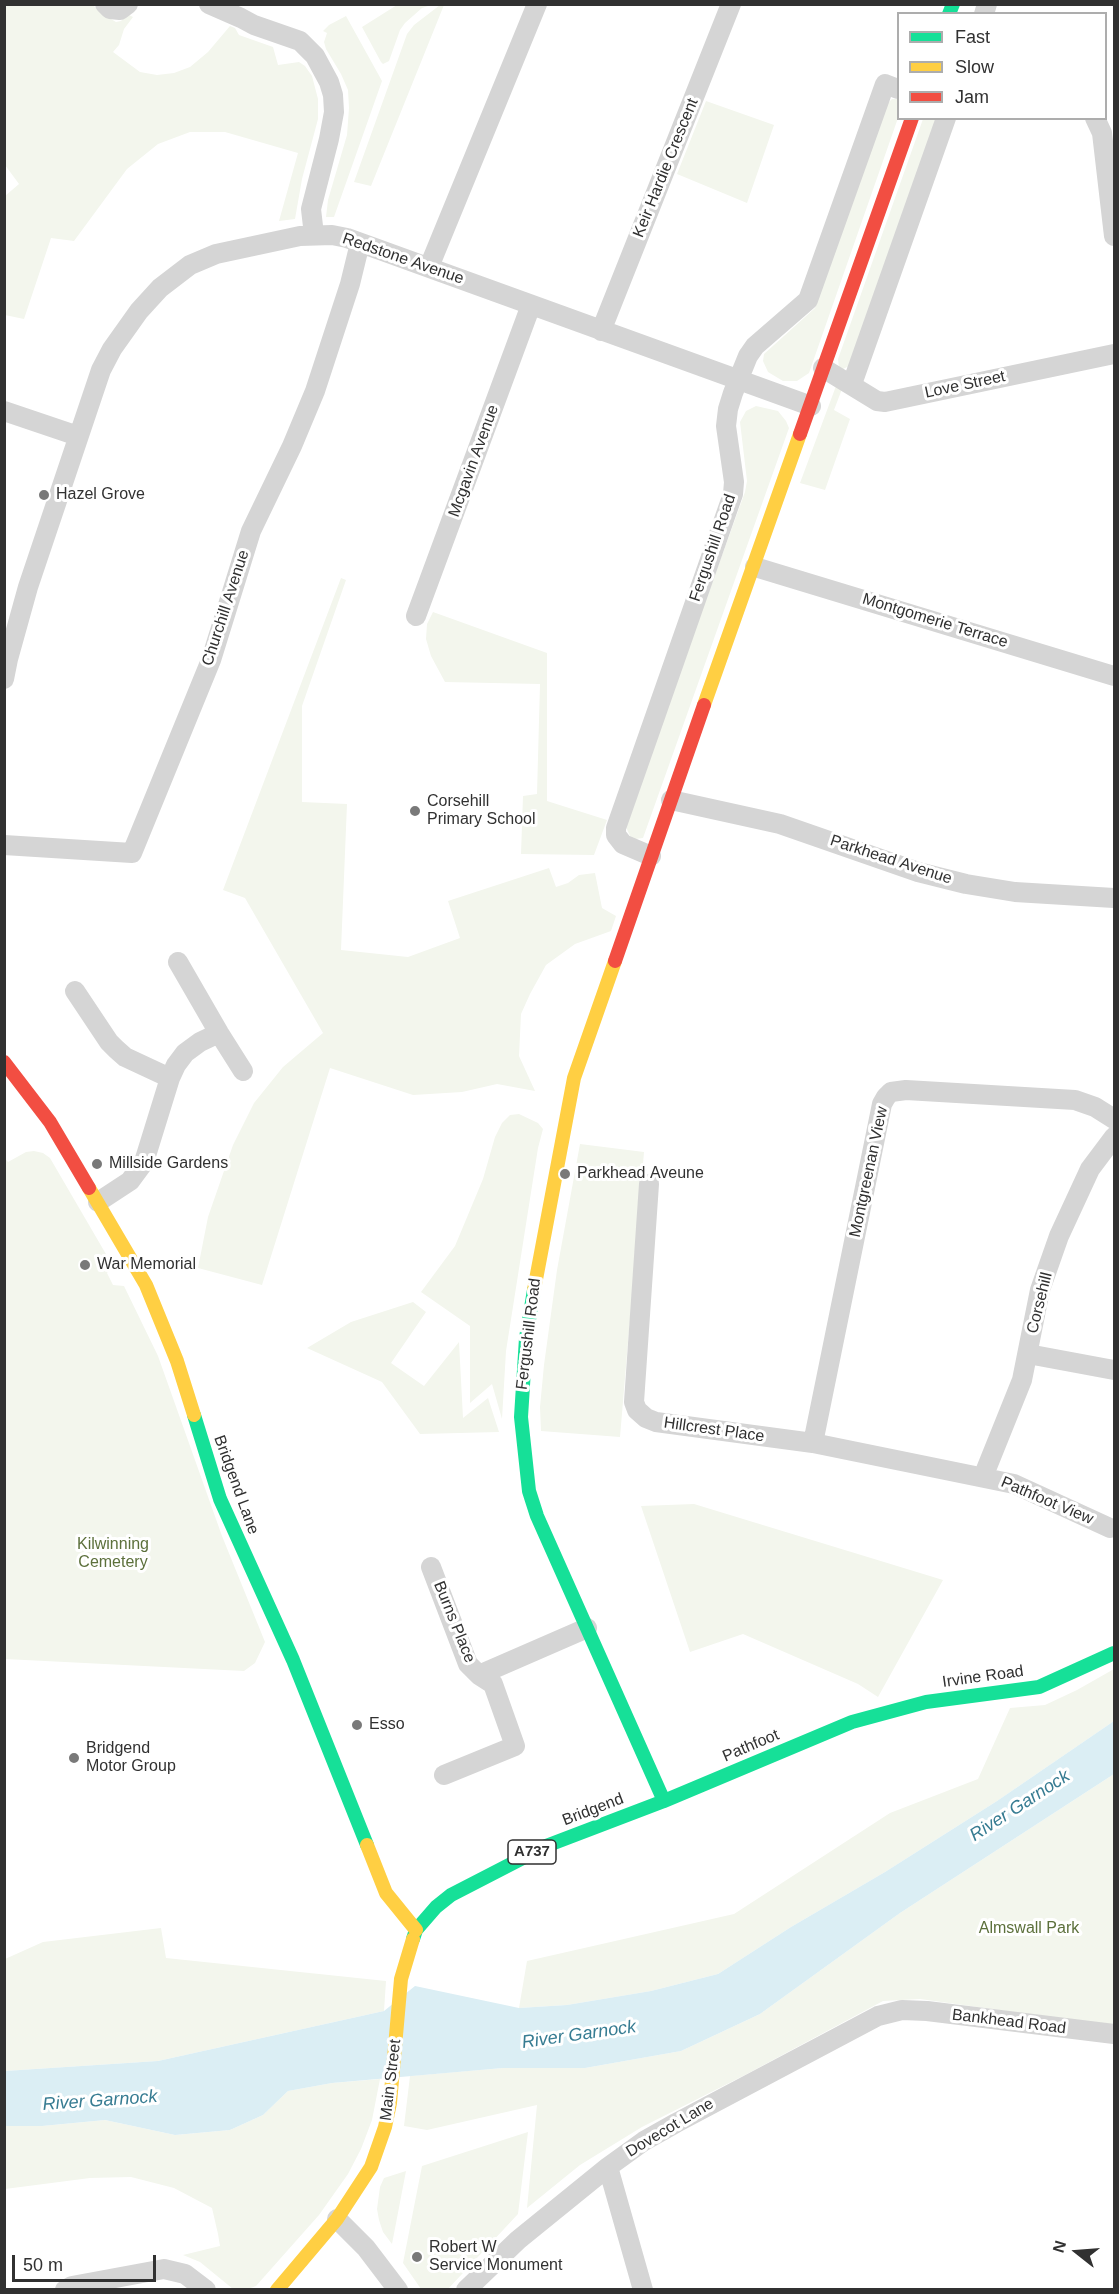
<!DOCTYPE html>
<html>
<head>
<meta charset="utf-8">
<style>
	body { margin:0 }
	#map { position:relative; width:1119px; height:2294px; overflow:hidden; background:#fff; font-family:Helvetica,sans-serif }
	canvas { display:block }
	.frame { position:absolute; inset:0; border:6px solid #313131; pointer-events:none }
	.legend { position:absolute; left:897px; top:12px; width:210px; height:108px; box-sizing:border-box; background:#fff; border:2px solid #adadad; margin:0; padding:8px 10px; list-style:none; font-size:18px; color:#313131 }
	.legend li { display:flex; align-items:center; gap:12px; height:30px }
	.legend b { width:30px; border:2px solid #adadad }
	.north { position:absolute; left:1047px; top:2222px; width:60px; height:60px; -webkit-text-stroke:4px #fff; paint-order:stroke; rotate:287deg; font-size:16px; font-weight:700; line-height:24px; text-align:center; color:#313131 }
	.north::after { content:''; display:block; margin:auto; width:21px; height:27px; background:#313131; clip-path:polygon(50% 0,100% 100%,50% 72%,0 100%) }
	.scale { position:absolute; left:12px; top:2255px; width:144px; height:27px; box-sizing:border-box; border:3px solid #313131; border-top:0; padding-left:8px; font-size:18px; line-height:21px; white-space:nowrap; color:#313131; -webkit-text-stroke:4px #fff; paint-order:stroke }
</style>
</head>
<body>
<div id="map">
<canvas width="1119" height="2294"></canvas>
<div class="frame"></div>
<ul class="legend">
<li><b style="height:8px;background:#16e098"></b>Fast</li>
<li><b style="height:8px;background:#ffcf43"></b>Slow</li>
<li><b style="height:8px;background:#f24e42"></b>Jam</li>
</ul>
<div class="north">N</div>
<div class="scale">50 m</div>
</div>
<script>
const context = document.querySelector('canvas').getContext('2d');
context.lineJoin = 'round';
function paint(path, color) { context.fillStyle = color; context.fill(path, 'evenodd'); }
const shape = rows => new Path2D(rows.map(r => 'M' + r).join(''));
function trace(path, color, width, dash) { context.strokeStyle = color; context.lineWidth = width; context.lineCap = dash ? 'butt' : 'round'; context.setLineDash(dash || []); context.stroke(path); }
function label(font, color, halo, rows, align = 'center') {
  context.font = font + ' Helvetica,sans-serif'; context.lineWidth = 6; context.setLineDash([]); context.textBaseline = 'middle'; context.strokeStyle = halo; context.fillStyle = color; for (const [text, x, y, turn = 0] of rows) {
    context.save(); context.translate(x, y); context.rotate((+turn || 0) * Math.PI / 180); context.textAlign = isNaN(turn) ? turn : align; if (halo) context.strokeText(text, 0, 0); context.fillText(text, 0, 0); context.restore();
  }
}
paint(shape([
	[5,5,93,5,101,13,116,22,121,21,127,14,133,17,124,29,119,45,113,52,140,72,157,75,174,73,190,67,208,52,230,26,235,28,239,35,273,47,278,65,299,62,305,66,312,76,318,99,318,119,302,179,295,219,279,221,298,153,225,132,190,132,158,144,127,169,74,241,51,238,24,319,5,315,5,196,19,184,5,165],
	[397,5,431,5,422,8,405,23,400,30,389,61,383,64,381,62,362,27],
	[440,5,444,5,371,186,354,182,407,34,414,25],
	[346,16,382,81,334,217,326,217,328,200,347,135,349,108,348,90,341,74,326,49,324,42,327,33,323,31,329,25],
	[892,99,898,99,898,118,809,373,797,381,783,381,768,372,763,361,764,354,815,308,888,103],
	[706,101,774,125,747,203,677,174],
	[923,119,938,119,849,366,843,369,839,368,838,359],
	[836,386,842,389,834,410,850,419,825,490,800,483],
	[756,406,778,411,786,421,789,428,643,838,635,839,630,836,626,827,628,815,745,492,747,481,740,422,746,411],
	[341,578,346,580,302,706,302,802,347,804,341,950,408,957,460,938,448,901,549,868,556,887,568,883,579,875,595,873,602,908,616,916,611,931,575,944,546,965,530,994,521,1014,519,1056,535,1091,497,1084,462,1092,413,1095,330,1068,262,1285,198,1268,208,1217,233,1145,254,1103,283,1067,323,1033,245,898,223,890],
	[433,612,547,653,547,801,607,820,594,855,521,854,523,796,537,794,540,684,445,682,431,656,426,639,427,624],
	[519,1114,538,1123,543,1129,538,1148,506,1351,502,1419,492,1384,470,1403,470,1326,421,1292,455,1246,483,1179,495,1137,502,1123,510,1115],
	[580,1144,644,1152,620,1437,541,1431,540,1407,544,1365,557,1270],
	[34,1151,43,1153,50,1158,110,1261,111,1267,107,1273,113,1285,124,1286,158,1356,222,1536,265,1642,255,1663,244,1671,5,1659,4,1157,8,1162,26,1152],
	[413,1302,426,1312,391,1363,424,1386,459,1342,463,1418,488,1398,499,1432,420,1434,382,1382,307,1348,351,1322],
	[694,1504,943,1580,878,1697,858,1684,743,1634,690,1652,641,1506],
	[1114,1669,1114,1721,997,1801,885,1872,791,1927,718,1974,651,1991,567,2005,519,2008,527,1961,734,1914,890,1813,978,1779,1010,1708,1045,1705,1077,1690],
	[1114,1774,1114,2026,920,1999,883,2001,745,2075,642,2127,580,2165,527,2208,537,2105,427,2130,404,2126,410,2076,503,2068,585,2068,681,2051,760,2014,900,1913],
	[161,1928,166,1958,386,1981,384,2011,158,2061,5,2071,5,1959,43,1942],
	[380,2079,372,2120,361,2149,348,2174,319,2215,256,2286,248,2289,233,2289,200,2262,183,2255,220,2246,218,2234,212,2208,174,2188,131,2177,90,2178,5,2189,4,2126,42,2126,105,2120,175,2135,230,2130,263,2115,288,2091,332,2083],
	[528,2132,518,2214,448,2289,421,2289,403,2263,422,2166],
	[406,2171,392,2244,383,2232,379,2220,377,2209,380,2187,384,2178]
]), '#f3f6ed');
paint(shape([
	[1114,1721,1114,1774,900,1913,760,2014,681,2051,585,2068,503,2068,332,2083,288,2091,263,2115,230,2130,175,2135,105,2120,42,2126,5,2126,5,2071,158,2061,384,2011,415,1986,519,2008,567,2005,651,1991,718,1974,791,1927,885,1872,997,1801]
]), '#dbeef4');
trace(shape([
	[105,4,110,9,120,10,128,4],
	[209,4,241,18,254,25,300,41,315,56,329,82,333,95,334,112,329,139,311,209,314,235],
	[984,14,987,4],
	[1095,118,1102,133,1114,236],
	[429,267,537,4],
	[601,331,731,4],
	[823,368,877,401,885,402,1114,354],
	[852,384,946,118],
	[4,411,78,436],
	[755,567,1114,676],
	[416,616,531,305],
	[4,679,8,659,28,587,101,370,112,349,139,311,160,288,190,265,216,254,300,236,332,235,347,238,811,406],
	[671,800,780,824,918,872,966,884,1015,892,1114,898],
	[4,845,132,853,211,660,251,531,292,446,315,391,350,284,360,243],
	[651,856,623,844,616,835,616,828,733,494,734,482,726,426,728,409,733,393,748,356,755,346,808,300,885,84,898,89],
	[178,962,219,1033,243,1071],
	[75,991,109,1042,116,1049,125,1057,170,1078],
	[649,1184,634,1402,637,1410,646,1418,656,1422,813,1443,1014,1484,1110,1528],
	[98,1202,130,1181,144,1162,170,1078,176,1065,185,1053,200,1042,219,1033],
	[1028,1354,1114,1370],
	[813,1443,882,1104,886,1097,891,1092,906,1090,1075,1100,1095,1107,1114,1119],
	[983,1477,1022,1380,1040,1290,1059,1236,1090,1169,1114,1137],
	[431,1567,468,1664,479,1675,493,1684,515,1746,444,1775],
	[479,1675,587,1628],
	[608,2167,643,2290],
	[337,2219,366,2248,398,2290],
	[65,2290,72,2286,164,2269,185,2274,206,2290],
	[466,2290,518,2240,608,2167,644,2141,676,2123,878,2016,902,2010,927,2011,1114,2034]
]), '#d5d5d5', 20);
trace(shape([
	[949,14,953,4],
	[534,1290,526,1338,521,1417,529,1491,537,1516,664,1801],
	[194,1415,220,1499,293,1660,367,1845],
	[413,1939,416,1930,436,1907,451,1895,546,1846,664,1801,852,1722,926,1702,1039,1687,1114,1653]
]), '#16e098', 14);
trace(shape([
	[704,705,800,434],
	[89,1188,146,1285,177,1361,194,1415],
	[534,1290,574,1078,615,961],
	[367,1845,386,1893,416,1930],
	[277,2290,337,2219,371,2167,385,2127,390,2103,401,1979,413,1939]
]), '#ffcf43', 14);
trace(shape([
	[800,434,912,118],
	[615,961,704,705],
	[4,1062,50,1122,89,1188]
]), '#f24e42', 14);
for (const [x, y, r, color] of [
	[44,495,6,"#797979"],
	[415,811,6,"#797979"],
	[97,1164,6,"#797979"],
	[565,1174,6,"#797979"],
	[85,1265,6,"#797979"],
	[357,1725,6,"#797979"],
	[74,1758,6,"#797979"],
	[417,2257,6,"#797979"]
]) { const dot = new Path2D(); dot.arc(x, y, r, 0, 2 * Math.PI); context.fillStyle = color; context.fill(dot); trace(dot, '#fff', 2); }
for (const [x, y, w] of [
	[532,1852,48]
]) { const box = new Path2D(); box.roundRect(x - w / 2, y - 12, w, 24, 4.5); context.fillStyle = '#fff'; context.fill(box); trace(box, '#313131', 1.5); }
label('bold 15px', '#313131', null, [
	["A737",532,1852]
]);
label('16px', '#313131', '#fff', [
	["Keir Hardie Crescent",666,168,-68],
	["Redstone Avenue",403,259,19],
	["Love Street",965,385,-12],
	["Mcgavin Avenue",474,461,-70],
	["Fergushill Road",713,548,-71],
	["Churchill Avenue",226,608,-72],
	["Montgomerie Terrace",935,621,17],
	["Parkhead Avenue",891,860,18],
	["Montgreenan View",869,1172,-78],
	["Corsehill",1040,1303,-76],
	["Fergushill Road",529,1334,-83],
	["Hillcrest Place",714,1430,8],
	["Bridgend Lane",236,1485,70],
	["Pathfoot View",1047,1501,23],
	["Burns Place",454,1622,68],
	["Irvine Road",983,1677,-8],
	["Pathfoot",751,1746,-23],
	["Bridgend",593,1810,-21],
	["Bankhead Road",1009,2022,7],
	["Main Street",391,2080,-83],
	["Dovecot Lane",670,2128,-31]
]);
label('16px', '#313131', '#fff', [
	["Hazel Grove",56,495],
	["Corsehill",427,802],
	["Primary School",427,820],
	["Millside Gardens",109,1164],
	["Parkhead Aveune",577,1174],
	["War Memorial",97,1265],
	["Esso",369,1725],
	["Bridgend",86,1749],
	["Motor Group",86,1767],
	["Robert W",429,2248],
	["Service Monument",429,2266]
], 'left');
label('16px', '#5c703b', '#fff', [
	["Kilwinning",113,1545],
	["Cemetery",113,1563],
	["Almswall Park",1029,1929]
]);
label('italic 18px', '#377c92', '#fff', [
	["River Garnock",1020,1806,-33],
	["River Garnock",579,2035,-8],
	["River Garnock",100,2101,-4]
]);
</script>
</body>
</html>
